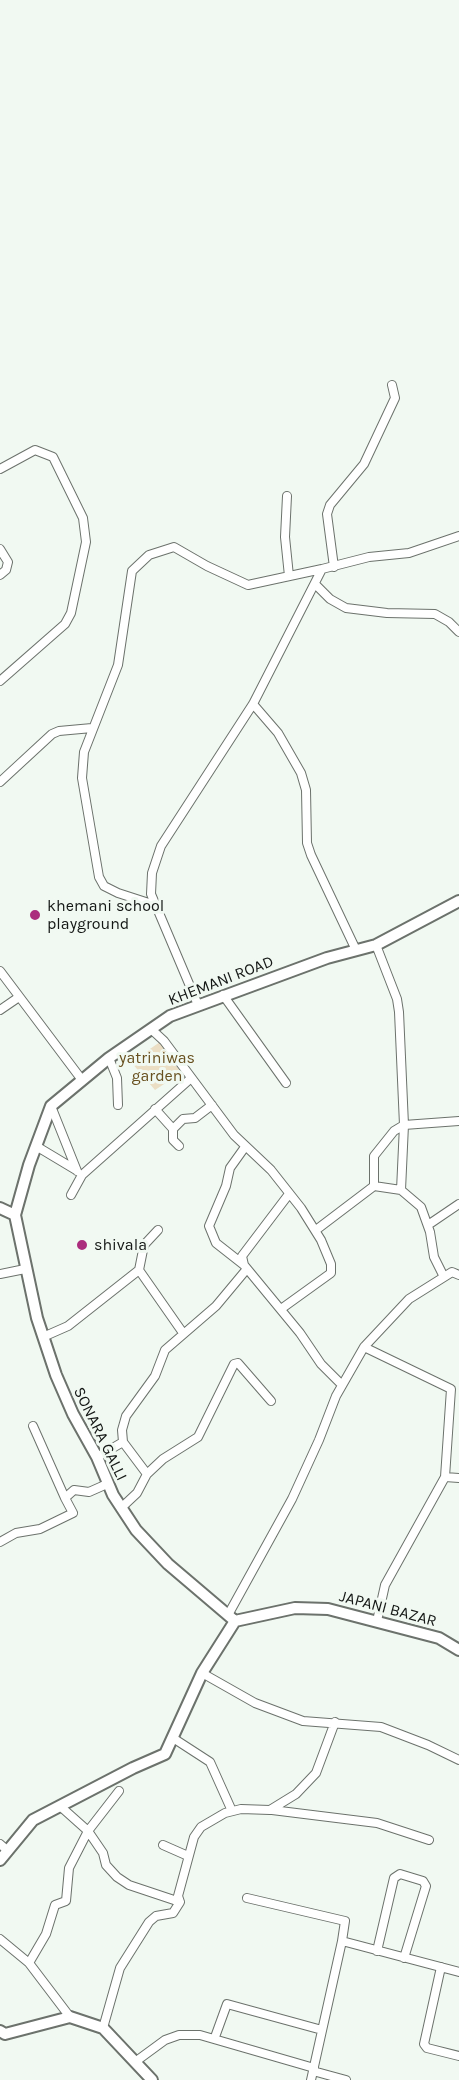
<!DOCTYPE html>
<html>
<head>
<meta charset="utf-8">
<style>
	body { margin:0 }
	canvas { display:block; background:#f1f9f2 }
</style>
</head>
<body>
<canvas width="459" height="2080"></canvas>
<script>
const context = document.querySelector('canvas').getContext('2d');
context.lineJoin = 'round';
function paint(path, color) { context.fillStyle = color; context.fill(path, 'evenodd'); }
const shape = rows => new Path2D(rows.map(r => 'M' + r).join(''));
function trace(path, color, width, dash) { context.strokeStyle = color; context.lineWidth = width; context.lineCap = dash ? 'butt' : 'round'; context.setLineDash(dash || []); context.stroke(path); }
function label(font, color, halo, rows, align = 'center') {
  context.font = font + ' Karla,sans-serif'; context.lineWidth = 6; context.setLineDash([]); context.textBaseline = 'middle'; context.strokeStyle = halo; context.fillStyle = color; for (const [text, x, y, turn = 0] of rows) {
    context.save(); context.translate(x, y); context.rotate((+turn || 0) * Math.PI / 180); context.textAlign = isNaN(turn) ? turn : align; if (halo) context.strokeText(text, 0, 0); context.fillText(text, 0, 0); context.restore();
  }
}
paint(shape([
	[160,1042,181,1073,155,1090,131,1062]
]), '#ebdec4');
const street = shape([
	[0,469,35,450,53,457,83,518,86,542,71,613,65,624,0,681],
	[287,496,285,537,289,576],
	[0,549,8,562,6,570,0,575],
	[334,567,327,514,330,505,364,464,395,398,392,385],
	[315,584,330,599,346,608,387,613,435,614,449,622,459,632],
	[253,704,278,733,301,773,306,790,307,843,311,855,356,950],
	[0,782,52,734,59,731,92,728],
	[155,905,118,893,104,886,99,877,82,778,84,752,118,665,132,571,149,555,174,547,207,566,248,585,322,569],
	[376,945,397,999,399,1012,404,1125,401,1190],
	[0,971,82,1080],
	[223,995,286,1083],
	[198,1005,151,894,152,873,161,846,253,704,322,569,369,557,409,553,459,536],
	[0,1010,19,997],
	[151,1029,164,1041,234,1135,271,1170,301,1208,321,1240,331,1264,331,1273,281,1309],
	[109,1058,117,1078,118,1105],
	[51,1106,77,1171],
	[155,1109,173,1129],
	[36,1146,76,1170],
	[179,1146,173,1140,173,1129,183,1119,195,1118,212,1105],
	[245,1147,230,1168,226,1186,209,1226,216,1243,244,1265,300,1333,321,1364,342,1385],
	[374,1186,374,1156,394,1131,404,1125,459,1121],
	[71,1195,82,1175,190,1079],
	[428,1225,459,1204],
	[316,1230,374,1186,401,1190,421,1207,430,1232,434,1257,444,1277],
	[244,1265,242,1256,289,1194],
	[139,1270,183,1333],
	[0,1274,25,1269],
	[43,1337,68,1326,139,1270,144,1245,158,1230],
	[364,1347,451,1389,445,1477,459,1478],
	[33,1426,65,1498],
	[97,1457,123,1442],
	[147,1474,123,1442,122,1430,126,1416,155,1376,165,1350,216,1306,246,1270],
	[121,1508,137,1493,147,1474,163,1459,198,1437,234,1364,238,1363,271,1401],
	[0,1542,16,1533,40,1529,73,1513,65,1498,74,1490,89,1492,107,1484],
	[228,1615,292,1499,319,1440,336,1396,364,1347,409,1299,452,1272,459,1275],
	[377,1621,385,1585,445,1477],
	[202,1673,255,1703,303,1721,381,1727,428,1745,459,1760],
	[173,1738,210,1762,232,1811],
	[60,1806,88,1831,103,1853,106,1865,117,1877,129,1885,180,1902],
	[272,1810,377,1823,429,1840],
	[0,1844,8,1851],
	[163,1845,188,1856],
	[247,1898,345,1921,342,1941],
	[0,1939,29,1963,70,2017],
	[377,1951,394,1878,400,1874,423,1881,426,1886,404,1958],
	[29,1963,46,1934,55,1905,66,1901,69,1868,88,1831,119,1791],
	[441,1967,424,2044,427,2048,459,2056],
	[103,2028,120,1968,149,1922,156,1916,173,1913,180,1902,178,1896,194,1837,201,1827,225,1813,241,1809,270,1810,296,1794,316,1773,335,1722],
	[215,2037,227,2004,322,2030],
	[135,2062,165,2040,179,2035,200,2035,314,2068],
	[313,2071,346,2080],
	[311,2080,342,1941,459,1972]
]);
const secondary = shape([
	[0,1208,15,1215],
	[235,1621,168,1564,136,1530,113,1495,97,1457,73,1414,56,1375,37,1318,15,1215,29,1165,51,1106,109,1058,170,1016,327,958,376,945,459,901],
	[235,1621,295,1608,328,1609,439,1638,459,1650],
	[0,1860,33,1820,133,1768,165,1754,202,1673,235,1621],
	[0,2031,5,2034,70,2017,103,2028,152,2080]
]);
trace(street, '#6c726c', 10);
trace(secondary, '#6c726c', 14);
trace(street, '#fff', 8);
trace(secondary, '#fff', 10);
for (const [x, y, r, color] of [
	[35,915,6,"#ab2d7d"],
	[82,1245,6,"#ab2d7d"]
]) { const dot = new Path2D(); dot.arc(x, y, r, 0, 2 * Math.PI); context.fillStyle = color; context.fill(dot); trace(dot, '#f1f9f2', 2); }
label('16px', '#141715', '#f1f9f2', [
	["khemani school",47,906],
	["playground",47,924],
	["shivala",94,1245]
], 'left');
label('16px', '#141715', '#f1f9f2', [
	["KHEMANI ROAD",221,981,-21],
	["SONARA GALLI",100,1434,64],
	["JAPANI BAZAR",388,1609,15]
]);
label('16px', '#68501f', '#f1f9f2', [
	["yatriniwas",157,1058],
	["garden",157,1076]
]);
</script>
</body>
</html>
